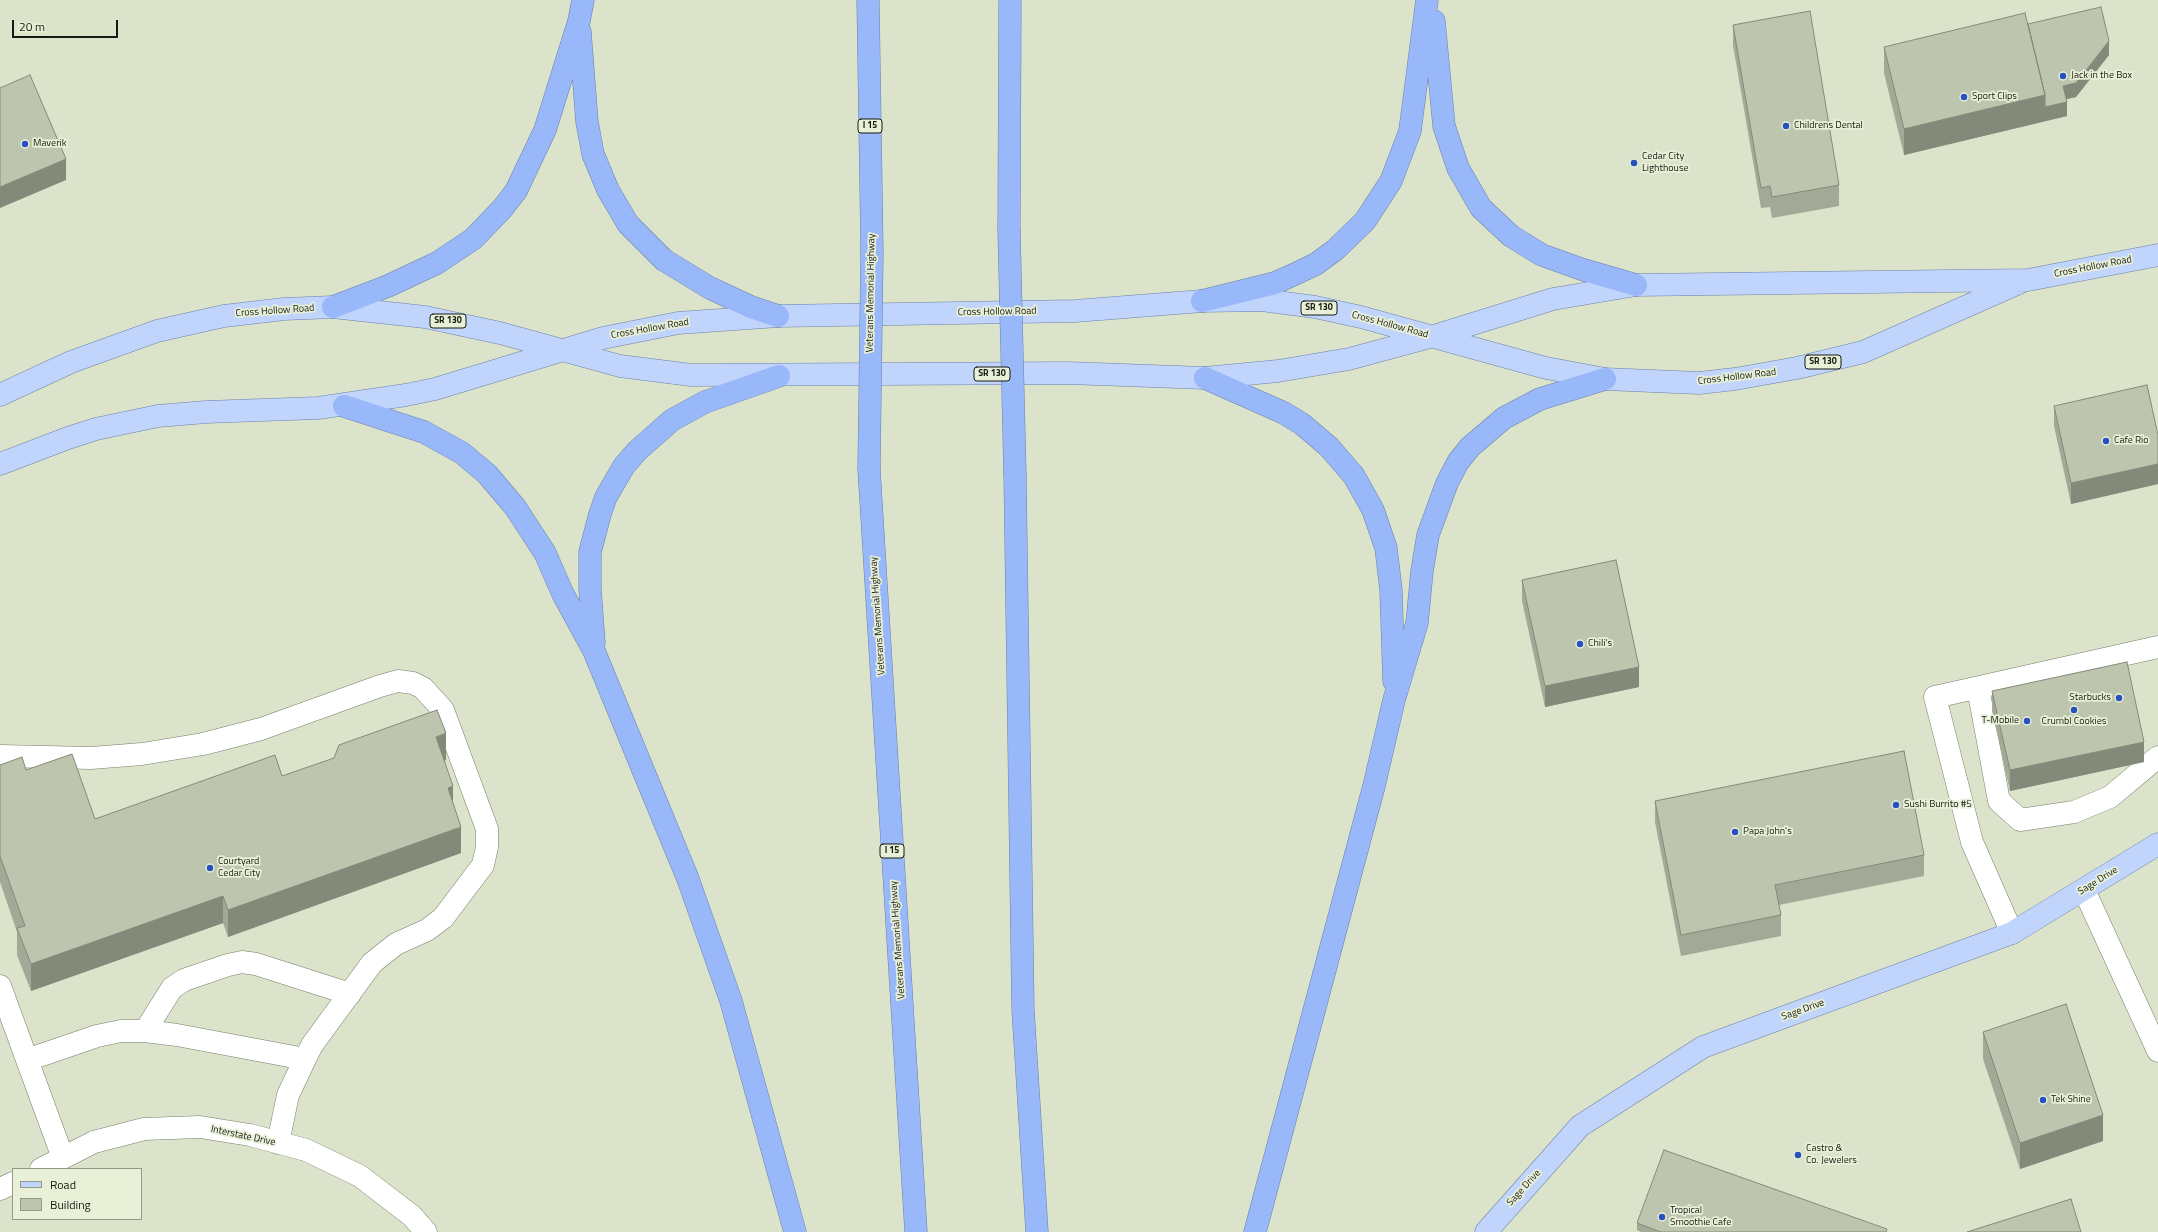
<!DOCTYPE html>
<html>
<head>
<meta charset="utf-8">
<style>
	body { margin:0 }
	#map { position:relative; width:2158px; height:1232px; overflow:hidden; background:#dbe3cb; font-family:"Titillium Web",sans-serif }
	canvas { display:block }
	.legend { position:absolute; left:12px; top:1168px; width:130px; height:52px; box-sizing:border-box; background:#e8f0d8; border:1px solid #949a89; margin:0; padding:5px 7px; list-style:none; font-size:12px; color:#171a12 }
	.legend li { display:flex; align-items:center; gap:8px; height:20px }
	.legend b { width:20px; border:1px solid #949a89 }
	.scale { position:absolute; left:12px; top:20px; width:106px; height:18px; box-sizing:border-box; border:2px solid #171a12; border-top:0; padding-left:5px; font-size:12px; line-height:14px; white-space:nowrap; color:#171a12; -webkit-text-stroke:3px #e8f0d8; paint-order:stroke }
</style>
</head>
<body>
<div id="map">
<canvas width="2158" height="1232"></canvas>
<ul class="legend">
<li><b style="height:5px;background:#c1d4fc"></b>Road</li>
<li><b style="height:11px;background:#bdc5ae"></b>Building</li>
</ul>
<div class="scale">20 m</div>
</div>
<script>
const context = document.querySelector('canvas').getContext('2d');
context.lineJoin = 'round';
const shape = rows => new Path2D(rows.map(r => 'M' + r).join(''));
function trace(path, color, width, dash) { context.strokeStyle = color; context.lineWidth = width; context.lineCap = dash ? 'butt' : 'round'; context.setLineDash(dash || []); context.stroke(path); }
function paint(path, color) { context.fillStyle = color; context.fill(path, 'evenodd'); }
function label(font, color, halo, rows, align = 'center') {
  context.font = font + ' "Titillium Web",sans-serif'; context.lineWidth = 3.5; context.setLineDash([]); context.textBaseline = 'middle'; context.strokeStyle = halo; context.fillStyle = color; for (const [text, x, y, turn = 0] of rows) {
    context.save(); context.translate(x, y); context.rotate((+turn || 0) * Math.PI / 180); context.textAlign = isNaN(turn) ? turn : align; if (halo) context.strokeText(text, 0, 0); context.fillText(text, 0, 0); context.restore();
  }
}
const minor = shape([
	[1978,688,1999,801,2020,820,2074,812,2110,797,2158,757],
	[0,756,91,758,142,754,203,744,261,729,380,686,398,681,413,683,423,688,443,710,487,829,487,847,483,865,443,918,427,930,396,944,372,963,312,1045,305,1059,288,1095,278,1143],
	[2084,890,2158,1051],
	[2012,933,1972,842,1935,697,2158,647],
	[0,986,63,1158],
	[145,1031,172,988,184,980,228,965,242,962,256,964,350,994],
	[27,1060,97,1036,121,1031,145,1031,177,1035,305,1059],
	[41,1169,94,1142,144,1129,200,1127,250,1135,306,1150,360,1176,412,1216,426,1232],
	[0,1189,13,1183]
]);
const major = shape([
	[0,395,71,362,157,331,224,316,284,309,333,307,425,317,500,333,620,366,691,375,1068,373,1205,378,1278,371,1349,359,1434,336,1553,299,1636,285,2028,280,2158,255],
	[0,464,68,438,96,429,158,416,206,412,318,408,406,395,435,389,603,338,678,323,778,316,1075,311,1202,301,1262,300,1315,307,1361,317,1546,368,1605,379,1699,383,1735,379,1797,368,1863,352,2019,283],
	[1486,1232,1580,1126,1703,1047,2012,933,2158,844]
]);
const highway = shape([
	[868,0,872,252],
	[1434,21,1444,126,1458,168,1481,208,1511,236,1542,255,1581,269,1636,285],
	[580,32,587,122,593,154,608,190,628,224,664,260,710,288,751,307,778,316],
	[1009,230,1010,0],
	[1202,301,1275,283,1295,274,1316,264,1335,250,1365,221,1391,181,1410,131,1427,0],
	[333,307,388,286,437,263,473,239,502,209,516,191,545,130,579,21,583,0],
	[1205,378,1284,413,1302,424,1329,447,1354,476,1373,510,1386,548,1391,590,1394,681],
	[344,406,424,432,462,453,487,474,515,507,545,553,563,594,594,651,688,879,731,1001,795,1232],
	[869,469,916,1232],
	[1015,476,1023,1010,1037,1232],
	[594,643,590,589,590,552,600,514,606,497,624,466,637,451,672,420,705,402,779,376],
	[1255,1232,1374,786,1394,700,1417,623,1422,571,1428,535,1447,483,1458,462,1470,447,1504,418,1540,399,1605,379]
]);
trace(minor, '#777e69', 23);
trace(major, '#6b81a9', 23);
trace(highway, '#6b81a9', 23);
trace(minor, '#fff', 22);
trace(major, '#c1d4fc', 22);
trace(highway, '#98b8fa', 22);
const highwayBridge = shape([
	[1009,230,1015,476],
	[869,469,872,252]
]);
trace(highwayBridge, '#6b81a9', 23, []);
trace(highwayBridge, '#98b8fa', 22);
paint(shape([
	[2028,24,2109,55,2076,97,2066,99,2067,116,1904,155,1884,73,1884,47],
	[1733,25,1839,185,1839,206,1772,218,1770,207,1761,208,1733,45],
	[2054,406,2158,435,2158,484,2071,504,2054,426],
	[1522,580,1639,687,1545,707,1522,601],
	[1992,691,2144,762,2010,791,1992,711],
	[446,760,444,761,453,804,461,853,228,937,223,923,31,991,17,955,17,932,0,882,0,765,26,770,95,819,282,776],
	[1655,801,1924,855,1924,876,1779,905,1781,915,1781,936,1681,956,1655,822],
	[1983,1032,2103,1141,2020,1169,1983,1059],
	[1637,1223,1887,1232,1641,1232,1637,1230]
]), '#a3a996');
paint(shape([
	[2109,41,2109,55,2076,97,2063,100,2063,86],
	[2045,95,2067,102,2067,116,1904,155,1904,129],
	[66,159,66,180,0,208,0,187],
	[2158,464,2158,484,2071,504,2071,483],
	[1639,667,1639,687,1545,707,1545,686],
	[446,733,446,760,436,764,436,737],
	[2144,742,2144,762,2010,791,2010,770],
	[453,786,453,812,448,788],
	[461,827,461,853,228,937,228,910],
	[223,896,223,923,31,991,31,964],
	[2103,1115,2103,1141,2020,1169,2020,1143]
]), '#848a7a');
const building = shape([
	[2101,7,2109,41,2076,83,2063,86,2067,102,2045,107,2045,95,2028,24,2101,7],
	[1810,11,1839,185,1772,197,1770,186,1761,188,1733,25,1810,11],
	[2025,13,2045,95,1904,129,1884,47,2025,13],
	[30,75,66,159,0,187,0,88,30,75],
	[2147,385,2158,435,2158,464,2071,483,2054,406,2147,385],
	[1616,560,1639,667,1545,686,1522,580,1616,560],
	[2127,662,2144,742,2010,770,1992,691,2127,662],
	[437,710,446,733,436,737,453,786,448,788,461,827,228,910,223,896,31,964,17,928,25,926,0,856,0,765,22,757,26,770,72,754,95,819,275,755,282,776,334,758,339,745,437,710],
	[1904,751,1924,855,1775,885,1781,915,1681,935,1655,801,1904,751],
	[2066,1004,2103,1115,2020,1143,1983,1032,2066,1004],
	[1664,1150,1887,1229,1886,1232,1661,1232,1637,1223,1664,1150],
	[2071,1199,2081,1232,1967,1232,2071,1199]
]);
paint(building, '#bdc5ae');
trace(building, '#848a7a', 1);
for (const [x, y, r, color] of [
	[2063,76,4,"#2651bf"],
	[1964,97,4,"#2651bf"],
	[1786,126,4,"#2651bf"],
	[25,144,4,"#2651bf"],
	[1634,163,4,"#2651bf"],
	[2106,441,4,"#2651bf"],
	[1580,644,4,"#2651bf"],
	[2119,698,4,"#2651bf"],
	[2074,710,4,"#2651bf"],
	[2027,721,4,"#2651bf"],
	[1896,805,4,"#2651bf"],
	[1735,832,4,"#2651bf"],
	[210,868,4,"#2651bf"],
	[2043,1100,4,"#2651bf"],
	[1798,1155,4,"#2651bf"],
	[1662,1217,4,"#2651bf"]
]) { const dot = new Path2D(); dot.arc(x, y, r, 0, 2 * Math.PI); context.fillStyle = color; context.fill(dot); trace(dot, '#e8f0d8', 1.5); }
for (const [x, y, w] of [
	[870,126,24],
	[1319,308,36],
	[448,321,36],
	[1823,362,36],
	[992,374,36],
	[892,851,24]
]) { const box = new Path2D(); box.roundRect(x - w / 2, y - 7, w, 14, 3); context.fillStyle = '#e8f0d8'; context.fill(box); trace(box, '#171a12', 1); }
label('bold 9px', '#171a12', null, [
	["I 15",870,126],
	["SR 130",1319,308],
	["SR 130",448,321],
	["SR 130",1823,362],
	["SR 130",992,374],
	["I 15",892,851]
]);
label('10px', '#171a12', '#e8f0d8', [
	["Jack in the Box",2071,76],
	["Sport Clips",1972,97],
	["Childrens Dental",1794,126],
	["Maverik",33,144],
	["Cedar City",1642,157],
	["Lighthouse",1642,169],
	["Cafe Rio",2114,441],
	["Chili's",1588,644],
	["Starbucks",2111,698,"right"],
	["T-Mobile",2019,721,"right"],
	["Crumbl Cookies",2074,722,"center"],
	["Sushi Burrito #5",1904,805],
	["Papa John's",1743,832],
	["Courtyard",218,862],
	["Cedar City",218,874],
	["Tek Shine",2051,1100],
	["Castro &",1806,1149],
	["Co. Jewelers",1806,1161],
	["Tropical",1670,1211],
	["Smoothie Cafe",1670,1223]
], 'left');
label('10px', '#171a12', '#e8f0d8', [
	["Cross Hollow Road",2093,267,-11],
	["Veterans Memorial Highway",871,293,-89],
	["Cross Hollow Road",275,311,-4],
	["Cross Hollow Road",997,312,-1],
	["Cross Hollow Road",1390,325,15],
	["Cross Hollow Road",650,329,-10],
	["Cross Hollow Road",1737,377,-7],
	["Veterans Memorial Highway",878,616,-94],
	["Sage Drive",2098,881,-32],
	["Veterans Memorial Highway",898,940,-94],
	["Sage Drive",1803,1010,-20],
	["Interstate Drive",243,1136,12],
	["Sage Drive",1524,1188,-48]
]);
</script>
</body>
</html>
